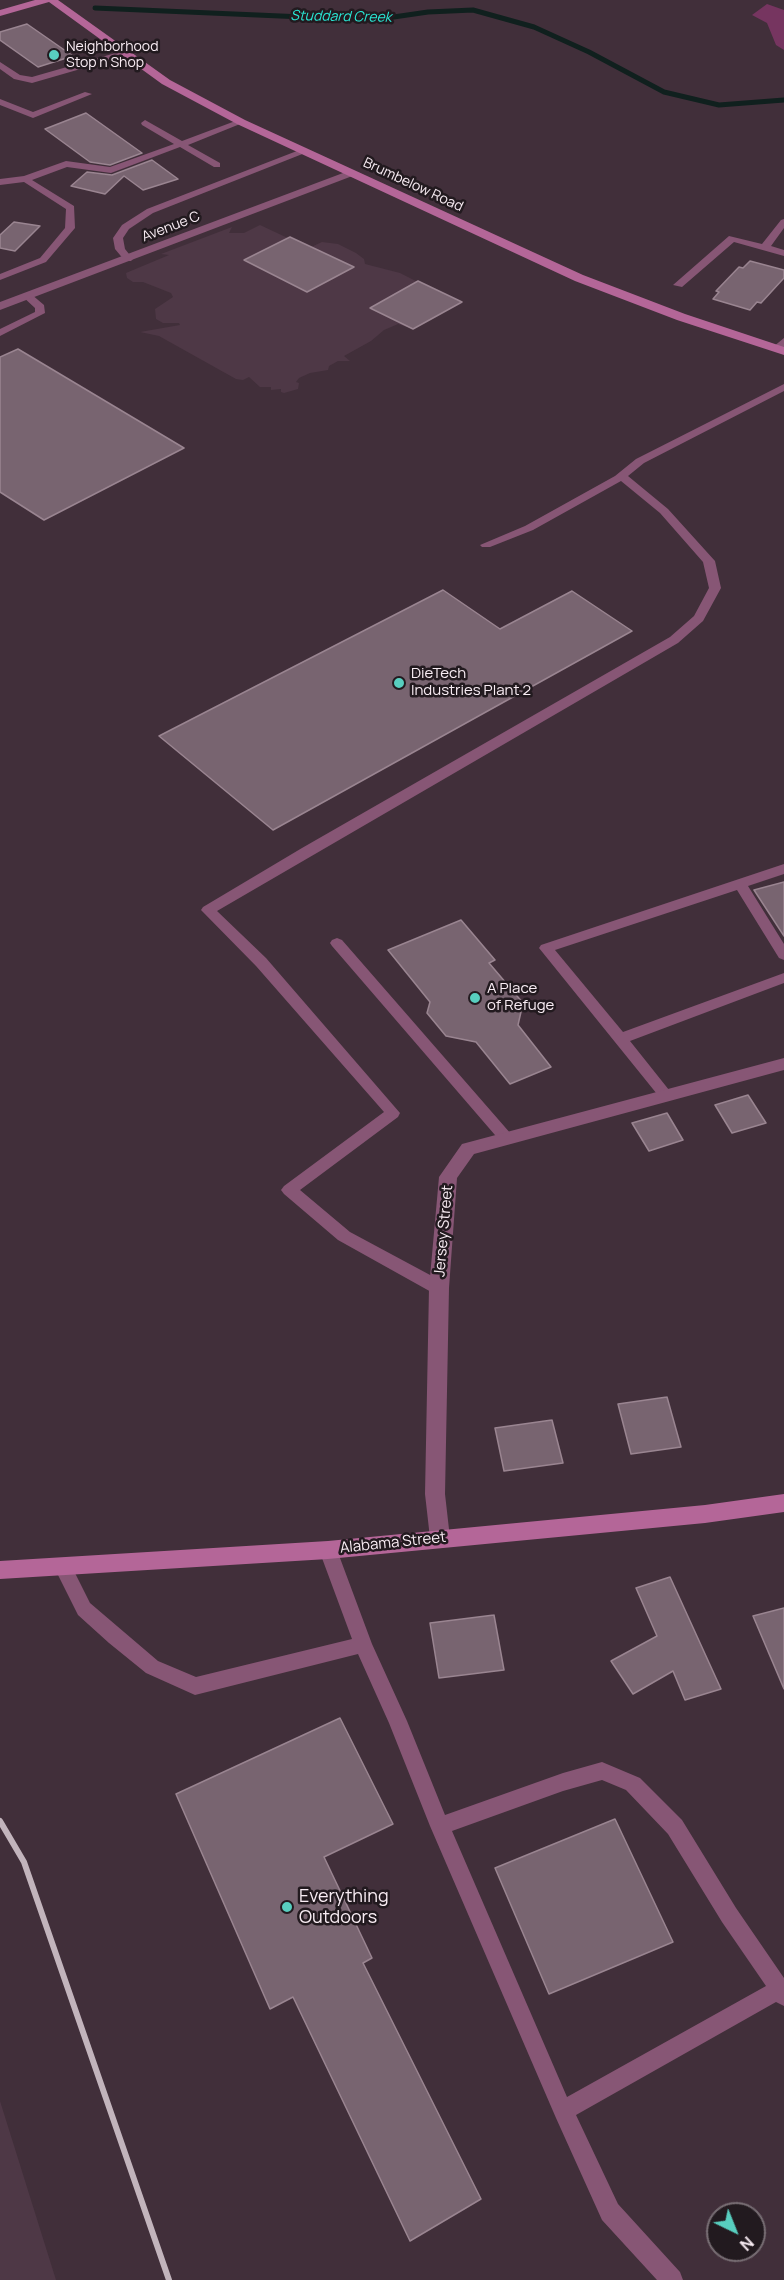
<!DOCTYPE html>
<html>
<head>
<meta charset="utf-8">
<style>
	body { margin:0 }
	#map { position:relative; width:784px; height:2280px; overflow:hidden; background:#412f3a; font-family:Manrope,sans-serif }
	canvas { display:block }
	.north { position:absolute; left:706px; top:2202px; width:60px; height:60px; box-sizing:border-box; background:#221a1f; border:2px solid #786e74; border-radius:50%; rotate:137deg; font-size:16px; font-weight:700; line-height:24px; text-align:center; color:#f9edf4 }
	.north::after { content:''; display:block; margin:auto; width:21px; height:27px; background:#58cebf; clip-path:polygon(50% 0,100% 100%,50% 72%,0 100%) }
</style>
</head>
<body>
<div id="map">
<canvas width="784" height="2280"></canvas>
<div class="north">N</div>
</div>
<script>
const context = document.querySelector('canvas').getContext('2d');
context.lineJoin = 'round';
function paint(path, color) { context.fillStyle = color; context.fill(path, 'evenodd'); }
const shape = rows => new Path2D(rows.map(r => 'M' + r).join(''));
function trace(path, color, width, dash) { context.strokeStyle = color; context.lineWidth = width; context.lineCap = dash ? 'butt' : 'round'; context.setLineDash(dash || []); context.stroke(path); }
function label(font, color, halo, rows, align = 'center') {
  context.font = font + ' Manrope,sans-serif'; context.lineWidth = 5; context.setLineDash([]); context.textBaseline = 'middle'; context.strokeStyle = halo; context.fillStyle = color; for (const [text, x, y, turn = 0] of rows) {
    context.save(); context.translate(x, y); context.rotate((+turn || 0) * Math.PI / 180); context.textAlign = isNaN(turn) ? turn : align; if (halo) context.strokeText(text, 0, 0); context.fillText(text, 0, 0); context.restore();
  }
}
paint(shape([
	[260,225,309,248,322,242,338,244,356,253,364,259,365,264,400,273,459,303,413,329,398,324,384,330,371,341,344,356,350,361,338,361,329,366,328,370,310,373,299,378,296,382,299,383,298,389,284,393,281,392,281,389,271,390,271,387,260,387,249,377,243,380,236,379,159,336,140,332,180,325,179,323,163,323,156,319,155,309,173,297,171,293,143,282,133,282,127,278,126,273,169,255,161,254,232,227,229,233,244,233],
	[0,2101,56,2280,0,2280]
]), '#4e3846');
paint(shape([
	[767,4,784,10,784,50,776,45,767,23,752,15]
]), '#763560');
trace(shape([
	[95,8,373,20,428,12,473,10,534,27,589,52,664,92,719,105,784,100]
]), '#10201e', 5);
const building = shape([
	[27,24,73,56,38,67,0,40,0,32,27,24],
	[86,113,142,153,110,165,90,162,45,129,86,113],
	[152,160,178,179,143,190,124,176,105,194,71,186,87,172,112,175,152,160],
	[14,222,40,226,15,251,0,248,0,235,14,222],
	[290,237,354,267,307,292,244,260,290,237],
	[750,261,784,270,784,278,761,303,757,302,750,310,713,299,719,292,716,291,739,267,743,268,750,261],
	[418,281,462,302,413,329,370,308,418,281],
	[18,349,184,448,44,520,0,492,0,357,18,349],
	[443,590,500,629,572,591,632,631,273,830,159,736,443,590],
	[784,882,784,936,754,890,784,882],
	[461,920,495,960,489,963,523,1003,518,1025,551,1067,510,1084,476,1042,446,1036,427,1013,430,1002,388,950,461,920],
	[748,1095,766,1123,732,1133,715,1105,748,1095],
	[667,1113,683,1140,649,1151,632,1123,667,1113],
	[667,1397,681,1447,631,1454,618,1404,667,1397],
	[552,1420,563,1463,504,1471,495,1428,552,1420],
	[670,1577,721,1689,685,1700,673,1671,633,1694,611,1661,657,1636,636,1588,670,1577],
	[784,1608,784,1689,753,1616,784,1608],
	[494,1615,504,1670,439,1678,430,1623,494,1615],
	[340,1718,393,1824,324,1857,372,1958,363,1963,481,2199,410,2241,293,1997,270,2009,176,1794,340,1718],
	[615,1819,673,1942,549,1994,495,1868,615,1819]
]);
paint(building, '#786470');
trace(building, '#9a8591', 1.5);
paint(shape([
	[126,50,129,51,129,55,32,83,14,79,0,69,0,62,20,75,32,77,126,50],
	[85,92,92,94,33,118,0,105,0,99,33,112,85,92],
	[238,120,245,122,188,145,220,163,220,167,214,167,180,147,111,173,67,167,32,180,74,206,75,228,46,262,0,280,0,274,40,258,65,228,66,209,24,182,0,185,0,179,24,176,66,161,110,167,174,144,142,125,141,123,145,120,182,141,238,120],
	[302,149,310,151,153,213,129,229,123,238,125,249,133,259,131,261,125,261,115,249,113,238,122,225,147,209,302,149],
	[784,219,784,228,771,246,784,250,784,256,734,242,682,287,673,285,729,236,762,244,781,220,784,219],
	[23,294,31,294,44,305,45,313,0,336,0,329,35,312,35,308,22,296,23,294],
	[784,338,784,347,781,351,773,351,773,347,784,338],
	[784,384,784,391,644,463,628,476,668,509,715,561,721,588,703,621,678,643,217,911,266,958,400,1113,398,1117,300,1190,350,1232,445,1283,447,1288,445,1293,439,1294,433,1293,338,1240,284,1194,281,1190,284,1186,384,1112,256,966,201,910,203,907,302,848,670,637,694,616,709,588,703,562,660,513,621,481,533,530,490,547,482,547,480,545,525,526,615,476,636,459,784,384],
	[784,864,784,874,748,886,784,944,784,960,779,958,737,890,555,950,623,1032,784,973,784,983,630,1041,673,1095,671,1099,661,1099,539,948,541,945,784,864],
	[337,938,342,940,511,1134,513,1138,511,1142,501,1142,332,946,330,943,332,940,337,938],
	[328,1542,334,1545,337,1550,372,1644,407,1721,445,1815,563,1773,602,1762,640,1778,682,1820,736,1908,784,1978,784,2006,776,2002,576,2115,618,2204,680,2272,683,2280,657,2280,602,2220,556,2118,430,1826,389,1723,358,1654,195,1695,146,1673,109,1643,78,1615,54,1567,57,1561,63,1559,69,1561,90,1603,158,1661,196,1677,352,1639,319,1550,322,1545,328,1542],
	[602,1780,626,1790,668,1834,722,1922,766,1986,567,2097,452,1831,563,1791,602,1780]
]), '#875675');
paint(shape([
	[351,170,355,171,355,175,0,310,0,302,351,170],
	[784,1058,784,1070,474,1154,457,1178,449,1288,445,1494,450,1538,447,1545,440,1547,433,1545,430,1538,425,1494,429,1288,439,1177,462,1144,784,1058]
]), '#875675');
paint(shape([
	[35,0,58,0,170,80,245,120,583,275,685,314,784,347,784,355,677,320,575,281,237,124,162,84,49,2,0,16,0,10,35,0],
	[784,1494,784,1512,705,1523,328,1559,0,1579,0,1561,328,1541,705,1505,784,1494]
]), '#b46698');
trace(shape([
	[0,1821,24,1862,169,2280]
]), '#c2b4bc', 6);
for (const [x, y, r, color] of [
	[54,55,6,"#58cebf"],
	[399,683,6,"#58cebf"],
	[475,998,6,"#58cebf"],
	[287,1907,6,"#58cebf"]
]) { const dot = new Path2D(); dot.arc(x, y, r, 0, 2 * Math.PI); context.fillStyle = color; context.fill(dot); trace(dot, '#221a1f', 2); }
label('italic 14px', '#29e9d6', '#221a1f', [
	["Studdard Creek",341,17,1]
]);
label('14px', '#f9edf4', '#221a1f', [
	["Neighborhood",66,47],
	["Stop n Shop",66,63]
], 'left');
label('14px', '#f9edf4', '#221a1f', [
	["Brumbelow Road",413,185,25],
	["Avenue C",171,227,-21]
]);
label('15px', '#f9edf4', '#221a1f', [
	["DieTech",411,674],
	["Industries Plant 2",411,691],
	["A Place",487,989],
	["of Refuge",487,1006]
], 'left');
label('15px', '#f9edf4', '#221a1f', [
	["Jersey Street",444,1231,-85],
	["Alabama Street",393,1543,-6]
]);
label('18px', '#f9edf4', '#221a1f', [
	["Everything",299,1897],
	["Outdoors",299,1918]
], 'left');
</script>
</body>
</html>
